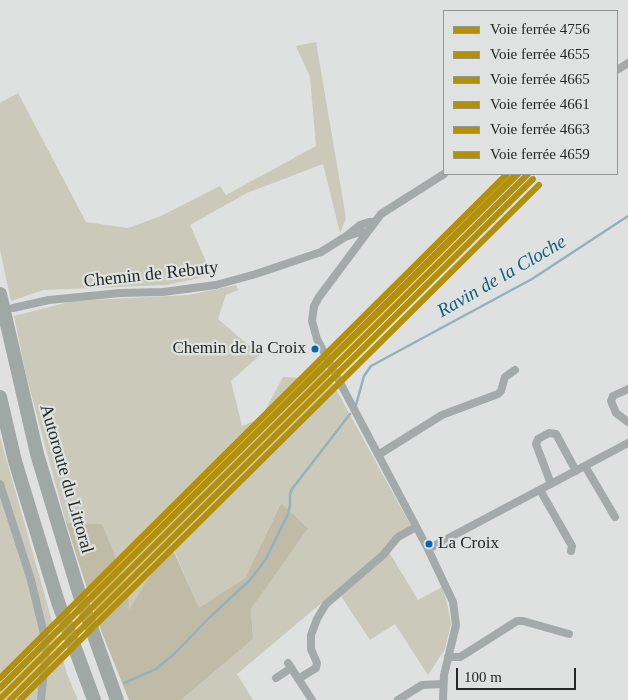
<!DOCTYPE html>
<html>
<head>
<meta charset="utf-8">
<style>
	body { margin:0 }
	#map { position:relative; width:628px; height:700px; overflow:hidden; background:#dfe1e0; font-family:Georgia,serif }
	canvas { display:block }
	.legend { position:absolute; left:443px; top:10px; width:175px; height:165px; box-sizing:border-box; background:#dee2e0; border:1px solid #949796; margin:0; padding:6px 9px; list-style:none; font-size:15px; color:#252626 }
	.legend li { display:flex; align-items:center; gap:10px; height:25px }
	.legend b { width:25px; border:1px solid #949796 }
	.scale { position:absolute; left:456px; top:668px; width:120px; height:22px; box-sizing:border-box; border:2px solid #252626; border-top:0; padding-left:6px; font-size:15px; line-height:18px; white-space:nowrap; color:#252626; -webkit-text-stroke:4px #dee2e0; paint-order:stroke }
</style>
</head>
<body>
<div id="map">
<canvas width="628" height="700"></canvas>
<ul class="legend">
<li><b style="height:6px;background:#b49008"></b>Voie ferrée 4756</li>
<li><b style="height:6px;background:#b49008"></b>Voie ferrée 4655</li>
<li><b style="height:6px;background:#b49008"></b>Voie ferrée 4665</li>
<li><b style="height:6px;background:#b49008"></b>Voie ferrée 4661</li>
<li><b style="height:6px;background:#b49008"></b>Voie ferrée 4663</li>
<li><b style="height:6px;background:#b49008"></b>Voie ferrée 4659</li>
</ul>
<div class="scale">100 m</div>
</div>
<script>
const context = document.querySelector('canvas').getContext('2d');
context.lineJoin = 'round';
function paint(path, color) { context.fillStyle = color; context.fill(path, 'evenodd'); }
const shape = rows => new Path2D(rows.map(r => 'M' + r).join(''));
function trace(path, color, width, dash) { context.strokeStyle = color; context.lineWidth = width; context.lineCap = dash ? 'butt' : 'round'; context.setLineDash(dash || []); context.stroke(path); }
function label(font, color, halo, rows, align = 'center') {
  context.font = font + ' Georgia,serif'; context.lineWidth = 4.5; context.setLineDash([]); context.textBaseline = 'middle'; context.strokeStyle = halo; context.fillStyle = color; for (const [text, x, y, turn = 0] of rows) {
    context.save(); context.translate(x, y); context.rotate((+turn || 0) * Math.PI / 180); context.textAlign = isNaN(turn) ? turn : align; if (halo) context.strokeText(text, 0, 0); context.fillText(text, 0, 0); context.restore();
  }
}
paint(shape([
	[316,42,346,218,340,233,323,164,247,193,190,225,212,275,167,285,43,290,11,301,0,250,0,103,18,93,86,222,128,228,161,216,220,186,226,195,316,146,310,77,296,46],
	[236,285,238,290,226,295,218,319,260,355,231,381,242,426,261,418,283,377,303,378,314,366,321,362,411,526,386,547,418,600,442,587,447,603,451,624,445,649,428,675,395,624,370,640,337,590,237,674,253,700,181,700,253,639,251,609,307,527,281,503,245,578,199,609,171,543,129,611,102,524,66,523,26,375,14,316,73,301,189,295],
	[0,437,67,674,78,700,0,700]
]), '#cbc9ba');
paint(shape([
	[281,503,308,528,251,609,253,639,181,700,129,700,98,623,66,523,102,524,128,590,129,610,170,543,199,608,245,578]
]), '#c0bba6');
trace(shape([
	[356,405,364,376,371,366,532,279,628,216],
	[124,683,156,669,173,655,209,618,250,580,266,559,288,514,290,505,290,494,292,489,350,414]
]), '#94b1be', 2.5);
trace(shape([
	[617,70,628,63],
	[367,232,357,233,345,237,360,225,369,222,375,222],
	[13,308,49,300,120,293,163,292,216,285,256,274,321,252,345,237],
	[628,389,613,396,611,401,616,413,628,422],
	[378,455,442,415,498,394,501,391,505,377,515,370],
	[585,466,615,517],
	[0,484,31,580,44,634,46,651,41,700],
	[551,484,536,444,538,439,549,433,556,434,576,471],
	[540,490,572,546,571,551],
	[428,549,628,443],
	[448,657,460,657,465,654,517,621,523,621,569,634],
	[288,663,312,700],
	[276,678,291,668],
	[298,679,316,668,317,663,311,649,311,635,317,619,326,604,383,555,398,537,416,527],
	[398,700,422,685,443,684],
	[443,700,444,675,456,625,453,602,428,549,317,339,312,321,314,306,319,297,381,214,444,174]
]), '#a4aaaa', 8);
trace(shape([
	[0,294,37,454,79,593,117,700],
	[0,397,15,461,58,602,94,700]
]), '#a0a8a6', 14);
trace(shape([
	[0,688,516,174]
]), '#b49008', 6);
trace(shape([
	[0,699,528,174]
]), '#b49008', 6);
trace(shape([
	[10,700,533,179]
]), '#b49008', 6);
trace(shape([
	[0,688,518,174]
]), '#b49008', 6);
trace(shape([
	[20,700,539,185]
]), '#b49008', 6);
trace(shape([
	[0,678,507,174]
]), '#b49008', 6);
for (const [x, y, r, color] of [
	[315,349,4.5,"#0065bd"],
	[429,544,4.5,"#0065bd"]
]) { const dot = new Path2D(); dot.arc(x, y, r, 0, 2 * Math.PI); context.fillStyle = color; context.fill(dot); trace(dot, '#dee2e0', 2); }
label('17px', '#252626', '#dee2e0', [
	["Chemin de la Croix",306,349],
	["La Croix",438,544,"left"]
], 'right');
label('18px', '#252626', '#dee2e0', [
	["Chemin de Rebuty",151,275,-6],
	["Autoroute du Littoral",66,479,74]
]);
label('italic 19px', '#11607b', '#dee2e0', [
	["Ravin de la Cloche",502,277,-30]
]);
</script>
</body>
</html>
